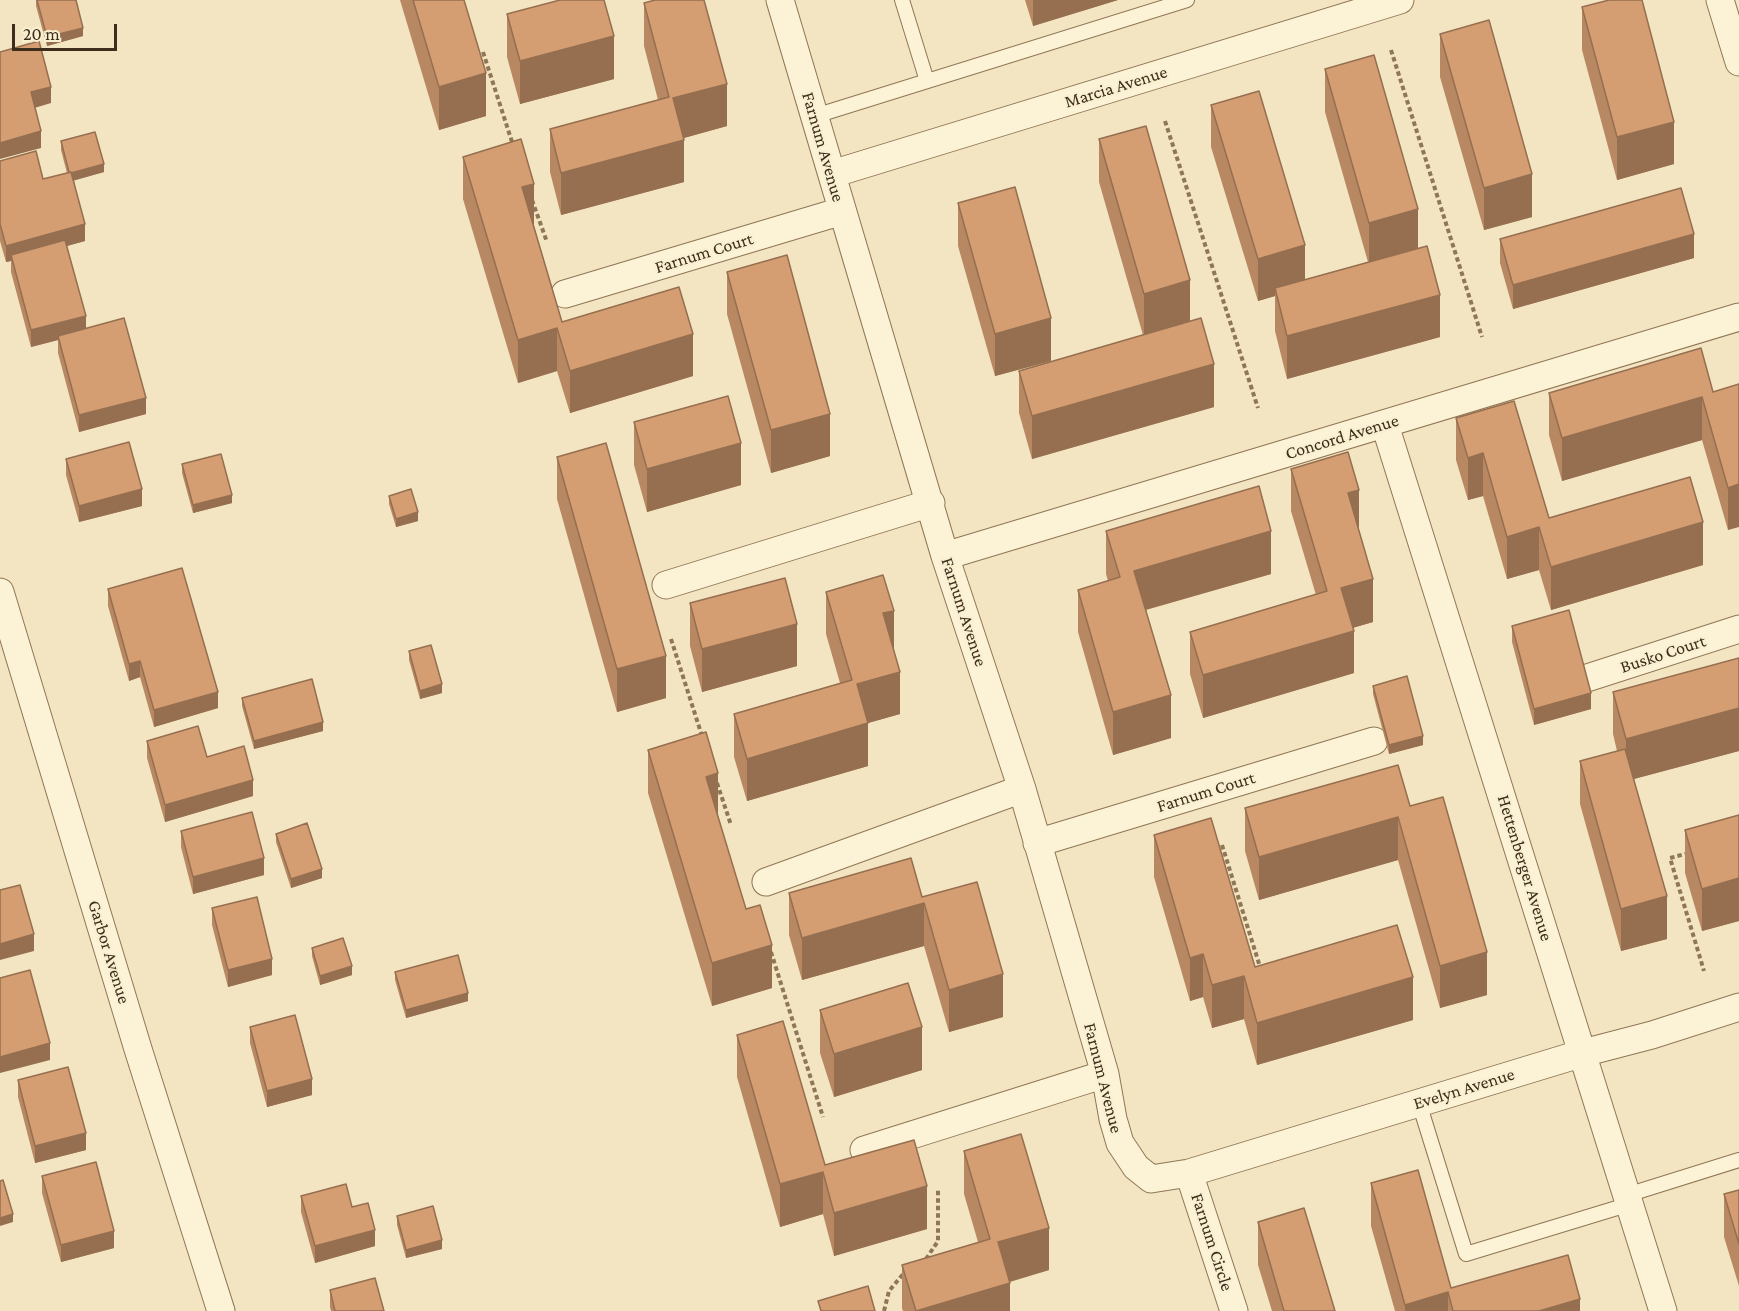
<!DOCTYPE html>
<html>
<head>
<meta charset="utf-8">
<style>
	body { margin:0 }
	#map { position:relative; width:1739px; height:1311px; overflow:hidden; background:#f3e5c1; font-family:"Crimson Pro",serif }
	canvas { display:block }
	.scale { position:absolute; left:12px; top:24px; width:105px; height:27px; box-sizing:border-box; border:3px solid #3d2d1c; border-top:0; padding-left:8px; font-size:18px; line-height:21px; white-space:nowrap; color:#3d2d1c; -webkit-text-stroke:4px #f9efd1; paint-order:stroke }
</style>
</head>
<body>
<div id="map">
<canvas width="1739" height="1311"></canvas>
<div class="scale">20 m</div>
</div>
<script>
const context = document.querySelector('canvas').getContext('2d');
context.lineJoin = 'round';
const shape = rows => new Path2D(rows.map(r => 'M' + r).join(''));
function trace(path, color, width, dash) { context.strokeStyle = color; context.lineWidth = width; context.lineCap = dash ? 'butt' : 'round'; context.setLineDash(dash || []); context.stroke(path); }
function paint(path, color) { context.fillStyle = color; context.fill(path, 'evenodd'); }
function label(font, color, halo, rows, align = 'center') {
  context.font = font + ' "Crimson Pro",serif'; context.lineWidth = 4.5; context.setLineDash([]); context.textBaseline = 'middle'; context.strokeStyle = halo; context.fillStyle = color; for (const [text, x, y, turn = 0] of rows) {
    context.save(); context.translate(x, y); context.rotate((+turn || 0) * Math.PI / 180); context.textAlign = isNaN(turn) ? turn : align; if (halo) context.strokeText(text, 0, 0); context.fillText(text, 0, 0); context.restore();
  }
}
const service = shape([
	[902,0,927,81],
	[815,116,1187,0],
	[1419,1103,1466,1254,1630,1204],
	[1627,1195,1739,1160]
]);
const minor = shape([
	[780,0,945,556,1022,789,1105,1074,1113,1119,1120,1143,1136,1167,1151,1179,1189,1173,1583,1053,1652,1035,1739,1007],
	[1720,0,1739,62],
	[832,174,1400,0],
	[565,294,842,211],
	[1385,425,1663,1311],
	[945,556,1739,317],
	[666,585,931,503],
	[0,592,138,1049,221,1311],
	[1587,678,1739,629],
	[1037,843,1374,741],
	[766,882,1022,789],
	[864,1150,1105,1074],
	[1189,1173,1234,1311]
]);
trace(service, '#8f7656', 16);
trace(minor, '#8f7656', 29);
trace(shape([
	[1391,50,1482,337],
	[483,52,513,145],
	[1165,121,1258,408],
	[532,200,547,242],
	[671,639,702,736],
	[717,783,731,825],
	[1222,845,1261,970],
	[1689,853,1670,858,1704,971],
	[771,952,823,1117],
	[926,1259,938,1241,938,1190],
	[884,1311,889,1291,904,1273]
]), '#8f7656', 4, [4.5, 3]);
trace(service, '#fcf2d5', 14);
trace(minor, '#fcf2d5', 27);
paint(shape([
	[36,0,76,0,83,36,47,46,36,6],
	[400,0,464,0,486,116,439,130],
	[1025,0,1118,0,1033,26],
	[644,3,727,126,684,138,684,182,561,215,550,172,550,129,658,100,644,46],
	[1582,7,1674,164,1617,180,1582,50],
	[507,14,614,79,520,104,507,57],
	[1440,34,1532,217,1484,230,1440,77],
	[1325,69,1418,249,1440,337,1287,379,1275,331,1275,296,1258,301,1211,147,1211,105,1305,280,1368,262,1325,112],
	[1099,139,1190,321,1214,407,1032,459,1019,413,1019,371,1143,335,1099,182],
	[61,141,104,172,74,180,85,241,67,246,86,329,146,414,79,432,58,353,58,340,31,347,11,272,11,261,6,262,0,241,0,161,43,179,67,173,61,150],
	[463,157,534,226,562,322,693,376,570,413,557,371,518,383,463,199],
	[958,203,1051,361,995,376,958,246],
	[1500,239,1694,258,1513,309,1500,263],
	[727,272,830,456,771,473,727,314],
	[1739,384,1728,530,1702,440,1562,481,1549,435,1549,393,1713,392],
	[1456,418,1549,518,1703,565,1551,610,1539,570,1507,579,1483,496,1468,500,1456,460],
	[634,422,741,485,647,512,634,465],
	[557,457,666,698,617,712,557,499],
	[66,459,142,506,79,522,66,475],
	[182,464,232,503,193,513,182,473],
	[1291,469,1359,530,1373,622,1353,628,1354,673,1203,718,1190,674,1190,632,1316,595,1291,511],
	[389,496,418,521,396,527,389,504],
	[1106,531,1271,574,1146,610,1171,738,1113,755,1078,632,1078,590,1108,581,1106,574],
	[108,589,218,708,154,727,140,677,129,681,108,606],
	[826,592,894,651,900,714,868,723,868,766,747,801,734,757,734,714,840,683,826,634],
	[690,603,797,666,702,692,690,646],
	[1512,626,1591,709,1534,725,1512,642],
	[409,651,442,693,420,699,409,660],
	[1373,686,1423,745,1389,754,1373,694],
	[1613,692,1739,751,1634,779,1667,939,1621,951,1580,804,1580,761,1617,751,1613,734],
	[242,698,323,731,254,749,242,706],
	[147,741,253,796,165,822,147,758],
	[648,750,718,816,746,909,772,988,712,1006,648,793],
	[1410,806,1487,995,1440,1008,1398,860,1259,900,1245,851,1245,808],
	[1739,815,1739,921,1702,931,1685,873,1685,830],
	[181,831,264,875,193,894,181,847],
	[276,834,322,878,291,888,276,842],
	[1154,835,1255,967,1413,1020,1257,1065,1244,1019,1212,1028,1203,997,1190,1001,1154,877],
	[789,893,922,897,1003,1017,949,1032,924,946,802,980,789,935],
	[212,908,272,975,228,987,212,925],
	[312,948,352,975,320,985,312,956],
	[395,972,468,1001,406,1018,395,980],
	[820,1010,922,1070,834,1097,820,1053],
	[250,1027,312,1095,267,1107,250,1043],
	[737,1035,825,1165,927,1229,834,1256,823,1214,780,1227,737,1077],
	[18,1080,86,1150,35,1163,18,1097],
	[964,1151,1049,1270,1010,1282,1010,1311,903,1311,902,1308,902,1265,978,1242,964,1194],
	[42,1176,114,1248,61,1262,42,1193],
	[1371,1183,1451,1288,1580,1311,1395,1311,1371,1226],
	[1739,1190,1739,1286,1724,1237,1724,1194],
	[301,1196,352,1207,375,1246,315,1263,301,1212],
	[397,1216,442,1249,406,1258,397,1225],
	[1258,1222,1335,1311,1272,1311,1258,1265],
	[330,1290,384,1311,331,1311,330,1307]
]), '#b78862');
paint(shape([
	[1033,0,1118,0,1033,26],
	[83,28,83,36,47,46,47,37],
	[614,36,614,79,520,104,520,61],
	[486,73,486,116,439,130,439,87],
	[727,84,727,126,673,141,673,98],
	[51,87,51,103,31,109,31,92],
	[1674,122,1674,164,1617,180,1617,137],
	[41,131,41,148,0,159,0,143],
	[684,140,684,182,561,215,561,173],
	[104,164,104,172,69,182,69,173],
	[1532,174,1532,217,1484,230,1484,188],
	[534,184,534,226,522,230,522,187],
	[1418,209,1418,252,1369,266,1369,223],
	[85,224,85,241,12,261,11,255,11,261,6,262,6,246],
	[1694,234,1694,258,1513,309,1513,285],
	[1305,245,1305,288,1275,288,1275,296,1258,301,1258,259],
	[1190,280,1190,323,1144,337,1144,294],
	[1440,295,1440,337,1287,379,1287,336],
	[86,316,86,332,58,336,58,340,31,347,31,330],
	[1051,318,1051,361,995,376,995,334],
	[557,328,557,371,518,383,518,340],
	[693,334,693,376,570,413,570,371],
	[1214,364,1214,407,1032,459,1032,416],
	[1702,397,1702,440,1562,481,1562,438],
	[146,398,146,414,79,432,79,415],
	[830,414,830,456,771,473,771,430],
	[741,443,741,485,647,512,647,469],
	[1483,453,1483,496,1468,500,1468,458],
	[1739,484,1739,527,1728,530,1728,488],
	[142,489,142,506,79,522,79,506],
	[1359,490,1359,533,1348,493],
	[232,495,232,503,193,513,193,505],
	[418,512,418,521,396,527,396,519],
	[1703,522,1703,565,1551,610,1551,567],
	[1539,527,1539,570,1507,579,1507,537],
	[1271,531,1271,574,1134,613,1134,571],
	[1373,579,1373,622,1341,631,1341,588],
	[894,611,894,653,883,613],
	[797,624,797,666,702,692,702,649],
	[1354,631,1354,673,1203,718,1203,675],
	[666,656,666,698,617,712,617,669],
	[140,661,140,677,129,681,129,664],
	[900,672,900,714,868,723,868,766,747,801,747,759,857,684],
	[442,684,442,693,420,699,420,691],
	[218,692,218,708,154,727,154,710],
	[1591,693,1591,709,1534,725,1534,709],
	[1171,695,1171,738,1113,755,1113,712],
	[1739,708,1739,751,1626,781,1626,739],
	[323,722,323,731,254,749,254,741],
	[1423,736,1423,745,1389,754,1389,745],
	[718,773,718,816,706,819,706,777],
	[253,780,253,796,165,822,165,805],
	[1398,817,1398,860,1259,900,1259,857],
	[264,858,264,875,193,894,193,877],
	[322,869,322,878,291,888,291,879],
	[1739,878,1739,921,1702,931,1702,889],
	[1667,896,1667,939,1621,951,1621,909],
	[924,903,924,946,802,980,802,938],
	[34,934,34,951,0,960,0,944],
	[772,945,772,988,712,1006,712,963],
	[1487,952,1487,995,1440,1008,1440,966],
	[1203,954,1203,997,1190,1001,1190,958],
	[272,959,272,975,228,987,228,970],
	[352,966,352,975,320,985,320,976],
	[1003,974,1003,1017,949,1032,949,990],
	[1244,976,1244,1019,1212,1028,1212,985],
	[1413,977,1413,1020,1257,1065,1257,1023],
	[468,993,468,1001,406,1018,406,1010],
	[922,1027,922,1070,834,1097,834,1054],
	[50,1043,50,1060,0,1073,0,1057],
	[312,1079,312,1095,267,1107,267,1091],
	[86,1133,86,1150,35,1163,35,1146],
	[823,1172,823,1214,780,1227,780,1184],
	[927,1186,927,1229,834,1256,834,1213],
	[13,1214,13,1222,0,1226,0,1218],
	[1049,1228,1049,1270,998,1285,998,1242],
	[375,1230,375,1246,315,1263,315,1246],
	[114,1231,114,1248,61,1262,61,1245],
	[442,1240,442,1249,406,1258,406,1250],
	[1010,1283,1010,1311,916,1311],
	[1448,1292,1448,1311,1405,1311,1405,1305],
	[1580,1299,1580,1311,1539,1311]
]), '#956f50');
const building = shape([
	[37,0,76,0,83,28,47,37,37,0],
	[413,0,464,0,486,73,439,87,413,0],
	[560,0,604,0,614,36,520,61,507,14,560,0],
	[655,0,704,0,727,84,673,98,684,140,561,173,550,129,669,97,644,3,655,0],
	[1609,0,1642,0,1674,122,1617,137,1582,7,1609,0],
	[1489,20,1532,174,1484,188,1440,34,1489,20],
	[39,41,51,87,31,92,41,131,0,143,0,52,39,41],
	[1374,55,1418,209,1369,223,1325,69,1374,55],
	[1259,91,1305,245,1258,259,1211,105,1259,91],
	[1146,126,1190,280,1144,294,1099,139,1146,126],
	[95,132,104,164,71,173,71,172,69,172,61,141,95,132],
	[521,139,534,184,522,187,562,322,679,287,693,334,570,371,557,328,518,340,463,157,521,139],
	[36,151,43,179,71,172,85,224,6,246,0,224,0,161,36,151],
	[1015,187,1051,318,995,334,958,203,1015,187],
	[1681,188,1694,234,1513,285,1500,239,1681,188],
	[65,240,86,316,31,330,11,255,65,240],
	[1427,246,1440,295,1287,336,1275,288,1427,246],
	[787,255,830,414,771,430,727,272,787,255],
	[124,318,146,398,79,415,58,336,124,318],
	[1201,318,1214,364,1032,416,1019,371,1201,318],
	[1701,348,1713,392,1739,384,1739,484,1728,488,1702,397,1562,438,1549,393,1701,348],
	[728,396,741,443,647,469,634,422,728,396],
	[1514,401,1549,518,1690,477,1703,522,1551,567,1539,527,1507,537,1483,453,1468,458,1456,418,1514,401],
	[129,442,142,489,79,506,66,459,129,442],
	[606,443,666,656,617,669,557,457,606,443],
	[1348,452,1359,490,1348,493,1373,579,1341,588,1354,631,1203,675,1190,632,1327,591,1291,469,1348,452],
	[221,454,232,495,193,505,182,464,221,454],
	[1259,486,1271,531,1134,571,1171,695,1113,712,1078,590,1120,577,1106,531,1259,486],
	[411,489,418,512,396,519,389,496,411,489],
	[182,568,218,692,154,710,140,661,129,664,108,589,182,568],
	[883,575,894,611,883,613,900,672,857,684,868,723,747,759,734,714,852,680,826,592,883,575],
	[785,578,797,624,702,649,690,603,785,578],
	[1569,610,1591,693,1534,709,1512,626,1569,610],
	[431,645,442,684,420,691,409,651,431,645],
	[1739,658,1739,708,1626,739,1613,692,1739,658],
	[1407,676,1423,736,1389,745,1373,686,1407,676],
	[312,679,323,722,254,741,242,698,312,679],
	[198,726,207,757,244,746,253,780,165,805,147,741,198,726],
	[706,732,718,773,706,777,746,909,760,905,772,945,712,963,648,750,706,732],
	[1625,749,1667,896,1621,909,1580,761,1625,749],
	[1398,765,1410,806,1443,797,1487,952,1440,966,1398,817,1259,857,1245,808,1398,765],
	[252,812,264,858,193,877,181,831,252,812],
	[1739,815,1739,878,1702,889,1685,830,1739,815],
	[1211,818,1255,967,1397,925,1413,977,1257,1023,1244,976,1212,985,1203,954,1190,958,1154,835,1211,818],
	[307,823,322,869,291,879,276,834,307,823],
	[911,858,922,897,977,882,1003,974,949,990,924,903,802,938,789,893,911,858],
	[20,885,34,934,0,944,0,890,20,885],
	[257,897,272,959,228,970,212,908,257,897],
	[343,938,352,966,320,976,312,948,343,938],
	[458,955,468,993,406,1010,395,972,458,955],
	[30,970,50,1043,0,1057,0,978,30,970],
	[908,983,922,1027,834,1054,820,1010,908,983],
	[295,1015,312,1079,267,1091,250,1027,295,1015],
	[783,1021,825,1165,914,1140,927,1186,834,1213,823,1172,780,1184,737,1035,783,1021],
	[68,1067,86,1133,35,1146,18,1080,68,1067],
	[1021,1134,1049,1228,998,1242,1010,1283,916,1311,902,1265,990,1239,964,1151,1021,1134],
	[96,1162,114,1231,61,1245,42,1176,96,1162],
	[1418,1170,1451,1288,1568,1255,1580,1299,1539,1311,1453,1311,1448,1292,1405,1305,1371,1183,1418,1170],
	[3,1180,13,1214,0,1218,0,1181,3,1180],
	[346,1184,352,1207,368,1203,375,1230,315,1246,301,1196,346,1184],
	[1739,1190,1739,1244,1724,1194,1739,1190],
	[433,1206,442,1240,406,1250,397,1216,433,1206],
	[1304,1208,1335,1311,1284,1311,1258,1222,1304,1208],
	[375,1278,384,1311,335,1311,330,1290,375,1278],
	[868,1286,875,1311,821,1311,818,1301,868,1286]
]);
paint(building, '#d59e72');
trace(building, '#956f50', 1.5);
label('18px', '#3d2d1c', '#f9efd1', [
	["Marcia Avenue",1116,87,-17],
	["Farnum Avenue",823,147,74],
	["Farnum Court",704,253,-17],
	["Concord Avenue",1342,437,-17],
	["Farnum Avenue",964,612,72],
	["Busko Court",1663,654,-18],
	["Farnum Court",1206,792,-17],
	["Hettenberger Avenue",1525,868,73],
	["Garbor Avenue",109,952,73],
	["Farnum Avenue",1103,1078,76],
	["Evelyn Avenue",1464,1089,-17],
	["Farnum Circle",1212,1242,72]
]);
</script>
</body>
</html>
